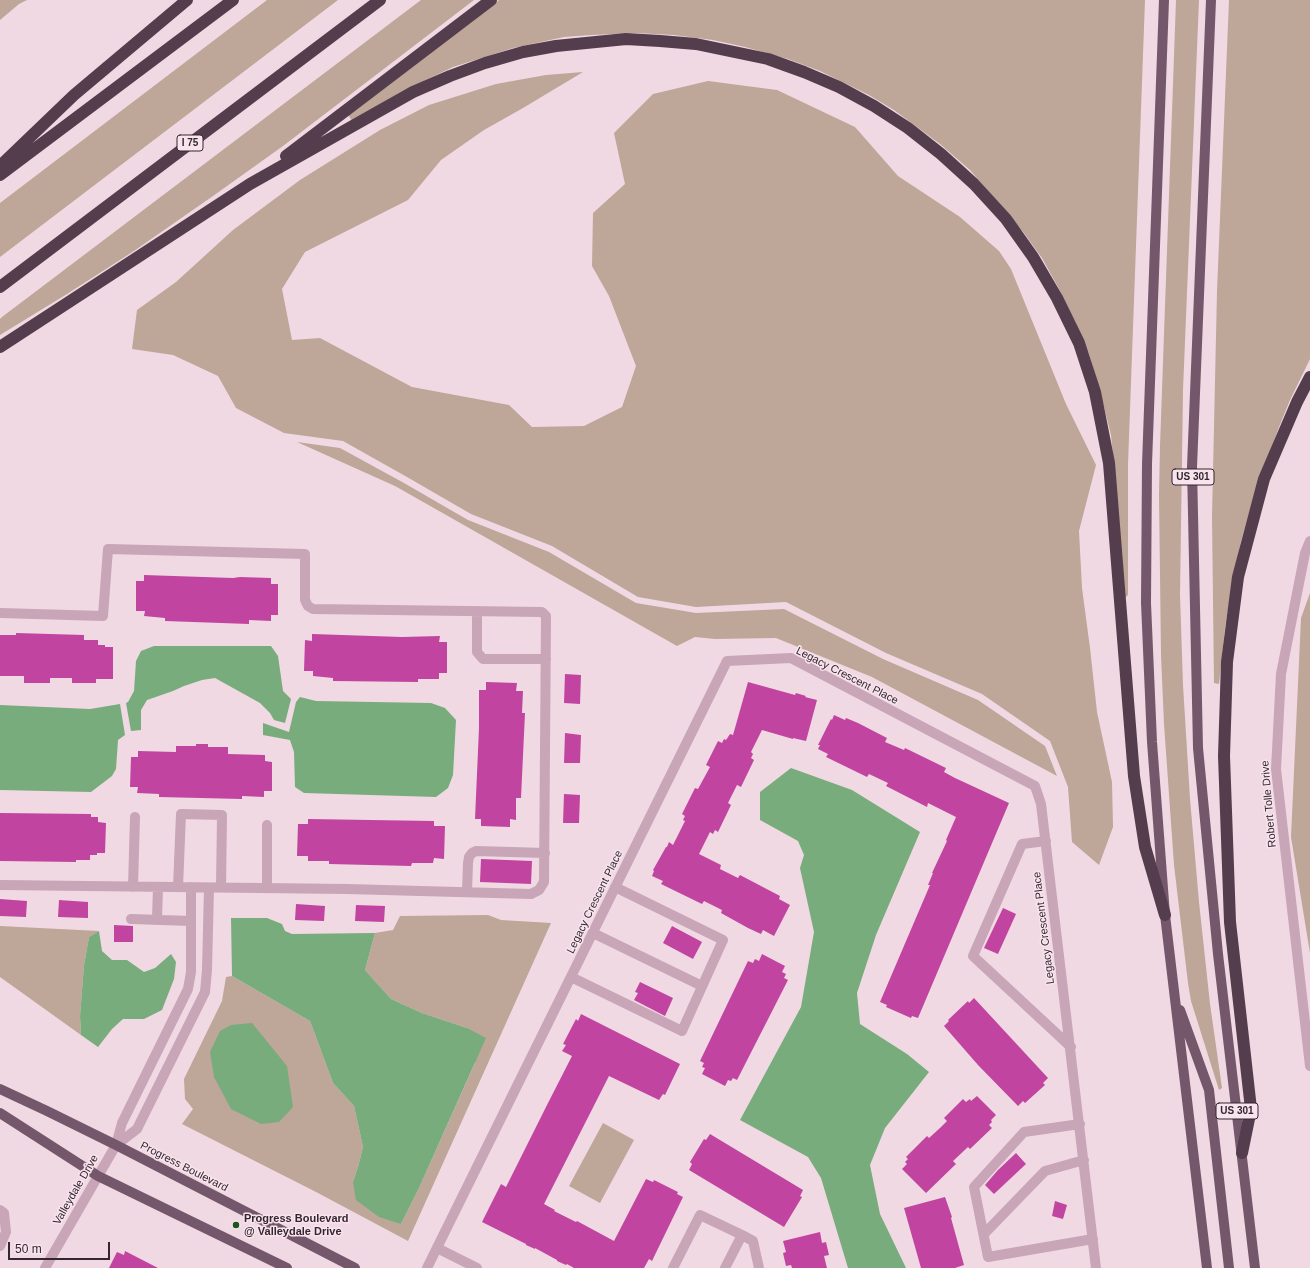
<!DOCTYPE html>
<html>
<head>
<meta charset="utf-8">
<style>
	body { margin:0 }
	#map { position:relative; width:1310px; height:1268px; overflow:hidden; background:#f0d9e3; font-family:Helvetica,sans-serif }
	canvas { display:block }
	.scale { position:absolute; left:8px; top:1242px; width:102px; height:18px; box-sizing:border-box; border:2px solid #34262f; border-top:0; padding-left:5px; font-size:12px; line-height:14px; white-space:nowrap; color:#34262f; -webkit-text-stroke:3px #f8e4ed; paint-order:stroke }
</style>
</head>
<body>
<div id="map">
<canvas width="1310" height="1268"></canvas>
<div class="scale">50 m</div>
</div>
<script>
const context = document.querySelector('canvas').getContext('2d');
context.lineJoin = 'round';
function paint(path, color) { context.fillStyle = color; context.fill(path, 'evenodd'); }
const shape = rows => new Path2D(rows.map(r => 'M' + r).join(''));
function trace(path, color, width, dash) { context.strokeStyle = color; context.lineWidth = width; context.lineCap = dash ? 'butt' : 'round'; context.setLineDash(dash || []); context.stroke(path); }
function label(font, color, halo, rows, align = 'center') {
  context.font = font + ' Helvetica,sans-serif'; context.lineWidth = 3; context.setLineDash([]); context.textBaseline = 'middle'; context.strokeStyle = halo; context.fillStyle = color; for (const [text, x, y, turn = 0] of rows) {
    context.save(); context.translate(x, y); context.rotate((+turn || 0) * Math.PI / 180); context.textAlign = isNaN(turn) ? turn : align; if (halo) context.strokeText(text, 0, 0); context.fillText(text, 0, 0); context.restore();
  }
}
paint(shape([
	[0,0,27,0,19,4,0,20],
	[267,0,338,0,0,257,0,203],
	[421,0,474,0,283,146,213,196,134,251,67,294,0,335,0,319,2,317],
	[499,0,1145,0,1128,464,1128,595,1125,598,1116,486,1111,435,1101,395,1089,354,1077,326,1058,287,1042,258,1024,233,970,170,940,144,894,110,869,95,820,71,788,59,745,47,713,40,674,35,636,33,591,35,564,37,513,48,453,67,403,91,352,121,347,113],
	[1176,0,1199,0,1183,390,1180,595,1183,685,1190,799,1199,902,1210,1004,1222,1088,1219,1090,1191,1001,1188,983,1174,865,1164,724,1161,655,1159,495,1160,446],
	[1229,0,1310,0,1310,359,1290,400,1279,427,1253,499,1241,541,1232,585,1225,628,1219,684,1214,683,1212,517,1217,291],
	[583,72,523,108,484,130,441,160,408,200,305,252,282,289,292,340,320,338,412,387,509,405,532,427,584,426,622,407,636,366,609,296,592,266,593,213,625,184,614,133,653,94,708,81,777,90,855,127,898,176,960,217,999,251,1011,269,1066,404,1096,465,1079,531,1082,588,1090,648,1097,712,1112,782,1113,827,1099,865,1072,842,1068,787,1050,741,982,694,886,653,786,602,696,607,638,597,552,546,471,514,407,477,343,441,284,433,236,408,218,376,173,355,132,349,137,310,176,282,233,230,300,180,380,130,429,105,496,84,546,75],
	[297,442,340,448,404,483,468,520,549,552,636,603,696,613,784,609,883,659,978,700,1045,746,1057,776,872,677,776,638,715,639,695,637,677,646,395,486],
	[1310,593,1310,953,1291,837,1301,618],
	[488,915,501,920,551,923,408,1241,318,1193,182,1124,193,1109,185,1099,184,1079,222,1001,226,977,232,976,310,1021,333,1083,354,1106,363,1147,358,1167,353,1182,401,1224,419,1188,475,1063,467,1028,422,1013,391,999,365,970,375,933,393,930,400,916],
	[0,926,99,931,89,937,84,965,80,1016,81,1035,0,977],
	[603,1123,634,1140,600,1203,569,1186]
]), '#bea699');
paint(shape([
	[154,646,271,646,278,656,283,691,291,699,285,723,274,720,270,713,260,703,215,678,202,680,184,686,173,691,147,700,141,710,141,730,131,731,126,703,128,702,134,691,136,661,141,651],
	[300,697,316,701,431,703,445,708,456,720,453,775,448,788,436,797,304,793,295,787,294,752,290,740,263,735,263,723,289,732,296,702],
	[120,704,125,735,118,740,116,769,112,776,91,792,0,790,0,705,90,709],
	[791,768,852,790,920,832,876,935,857,993,860,1024,907,1054,929,1072,885,1128,870,1165,880,1214,906,1268,848,1268,821,1178,808,1157,740,1120,801,1007,814,932,800,868,804,855,798,841,760,820,760,792],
	[231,918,267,918,282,924,285,931,292,934,375,933,365,970,391,999,422,1013,467,1028,486,1038,419,1188,401,1224,379,1217,356,1200,353,1182,358,1167,363,1147,354,1106,333,1083,310,1021,232,976],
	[99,931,102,951,112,960,127,960,144,972,155,968,171,954,176,962,174,979,162,1010,144,1019,123,1019,112,1029,98,1047,81,1035,80,1016,84,965,89,937],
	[252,1023,287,1066,293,1107,279,1122,261,1124,231,1109,214,1077,210,1052,220,1031,231,1025]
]), '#78ac7c');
paint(shape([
	[144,575,233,578,240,577,271,578,271,584,278,584,278,615,271,615,271,621,249,620,249,624,165,621,165,618,144,616,145,611,136,611,136,581,144,581],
	[16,633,84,635,84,640,98,640,98,645,105,645,105,647,113,647,113,679,96,679,96,683,72,683,72,678,50,678,50,683,24,683,24,676,0,676,0,635,16,635],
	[312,634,402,637,440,636,439,642,447,642,447,673,439,673,439,679,418,679,418,682,333,681,333,678,313,676,313,671,304,671,305,640,312,641],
	[565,674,581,675,580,704,564,703],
	[486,682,517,683,516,691,523,691,522,713,525,713,521,798,516,798,516,820,510,819,510,827,481,826,481,819,475,819,479,728,479,690,486,690],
	[748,682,795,695,796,693,806,696,805,697,817,700,806,741,793,738,793,739,762,730,751,752,753,754,751,758,754,760,741,787,737,785,728,803,731,805,718,832,715,830,713,834,710,832,699,854,721,865,720,869,738,878,740,875,780,896,779,899,790,905,774,936,763,930,761,934,748,928,721,913,722,910,704,901,702,904,661,884,663,881,652,876,654,871,653,870,666,847,667,847,669,842,673,845,685,821,683,820,685,816,682,814,695,788,698,789,710,767,706,765,718,741,722,743,724,739,726,740,730,734,733,735],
	[834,715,845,720,846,718,858,723,887,738,885,742,904,750,905,748,946,768,944,772,955,778,1009,803,918,1018,912,1016,911,1018,886,1007,887,1005,880,1002,930,885,928,885,933,873,932,873,947,841,946,840,956,817,928,803,927,807,886,786,888,783,869,774,867,777,826,757,828,754,818,749,820,745,818,745,831,719,832,720],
	[565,733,581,735,580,763,564,763],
	[196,744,208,744,208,747,228,747,228,754,265,755,265,761,272,762,272,791,264,791,264,797,242,796,242,799,159,797,159,794,137,793,138,787,130,787,131,757,138,757,138,751,176,752,176,746,196,746],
	[564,794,580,795,579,823,563,823],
	[0,813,91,814,91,817,98,817,98,822,106,823,105,853,97,853,97,855,90,855,90,860,76,860,76,862,0,861],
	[308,819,434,821,434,826,445,826,444,859,434,858,433,863,412,863,411,866,329,864,329,861,308,861,308,856,297,856,298,824,308,824],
	[481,859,532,861,531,884,480,882],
	[0,899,27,901,26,917,0,916],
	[59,900,88,902,88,918,58,917],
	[296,904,325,906,324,921,295,920],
	[356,905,385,906,384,922,355,921],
	[1003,908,1016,914,998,954,984,948],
	[114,925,133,926,133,942,114,942],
	[672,926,702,942,693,959,663,943],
	[762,954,785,966,782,972,786,974,784,978,788,980,737,1080,733,1078,731,1081,728,1080,725,1086,702,1074,705,1068,702,1067,704,1063,700,1061,748,961,753,963,755,959,759,961],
	[640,982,673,998,665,1016,634,1000,638,993,635,992],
	[974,998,1048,1078,1043,1083,1045,1085,1025,1103,1023,1101,1018,1106,978,1065,944,1026,949,1021,948,1020,968,1001,969,1003],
	[581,1014,680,1064,665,1095,663,1094,659,1100,609,1076,544,1204,555,1210,554,1211,576,1222,577,1221,614,1241,646,1179,653,1182,654,1180,678,1192,677,1194,683,1197,652,1261,649,1259,644,1268,574,1268,567,1264,566,1265,557,1261,557,1260,535,1248,535,1249,526,1245,526,1244,482,1222,501,1184,506,1187,548,1103,572,1056,562,1051,566,1045,563,1044,576,1019,578,1021],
	[977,1096,996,1115,991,1120,992,1122,989,1125,992,1128,970,1149,968,1147,953,1161,956,1164,926,1193,902,1169,907,1164,905,1162,908,1159,906,1157,927,1136,929,1138,940,1128,947,1121,944,1118,963,1099,966,1102,970,1099,971,1101],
	[710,1134,803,1190,800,1196,802,1197,784,1227,689,1170,692,1164,690,1162,704,1139,706,1140],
	[1016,1153,1026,1164,994,1194,985,1185,998,1170],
	[945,1197,952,1217,951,1218,964,1265,955,1268,921,1268,904,1208],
	[1055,1201,1067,1205,1063,1219,1052,1216],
	[820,1232,822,1243,826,1242,829,1255,824,1256,827,1268,792,1268,791,1265,786,1266,783,1253,786,1252,783,1241],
	[125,1251,158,1268,109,1268,117,1252,124,1255]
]), '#c244a1');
trace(shape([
	[1310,541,1305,553,1281,674,1276,769,1310,1066],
	[477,611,477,652,483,659,546,659],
	[0,613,103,616,108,549,305,554,305,600,308,606,313,609,542,612,546,616,544,882,539,890,531,894,347,889,0,885],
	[267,825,267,888],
	[1046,841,1022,844,973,956,1071,1047],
	[133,887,135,817],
	[178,887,181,814,222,815,221,888],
	[467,892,468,863,469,857,472,853,476,851,545,853],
	[131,919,191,921],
	[157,919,158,887],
	[593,933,702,986],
	[571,977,682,1031,723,940,615,887],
	[1080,1124,1024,1132,974,1187,988,1257,1093,1239],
	[116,1145,137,1129,205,992,207,970,209,888],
	[0,1210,4,1213,6,1232,0,1246],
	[984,1234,1045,1171,1084,1160],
	[742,1235,753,1241,759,1268],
	[437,1248,477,1268],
	[45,1268,116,1145,122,1123,188,989,191,972,191,887],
	[427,1268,727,661,791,658,1035,786,1041,804,1096,1268],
	[673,1268,700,1215,742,1235,725,1268]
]), '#c8a5b7', 10);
trace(shape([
	[1164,0,1147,464,1146,603,1152,742,1165,915,1207,1268],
	[1211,0,1192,467,1198,748,1218,954,1255,1268],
	[1180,1010,1209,1090,1229,1268],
	[0,1089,47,1111,116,1145,355,1268],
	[0,1113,98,1176,287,1268]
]), '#75576b', 10);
trace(shape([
	[286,156,491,0],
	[0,166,74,95,187,0],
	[0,175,233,0],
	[0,287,380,0],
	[0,347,250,184,413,92,450,76,485,63,523,52,556,46,626,39,660,41,696,44,768,59,804,72,839,87,874,106,908,128,941,154,974,184,1006,219,1033,257,1057,298,1079,343,1095,392,1109,463,1134,776,1145,847,1165,915],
	[1242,1153,1251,1109,1230,922,1224,756,1227,662,1238,577,1264,479,1297,402,1310,377]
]), '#543d4d', 12);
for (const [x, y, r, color] of [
	[236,1225,4,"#1d5322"]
]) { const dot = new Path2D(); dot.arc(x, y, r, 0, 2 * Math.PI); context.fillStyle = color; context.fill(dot); trace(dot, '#f8e4ed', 1.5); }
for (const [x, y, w] of [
	[190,143,26],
	[1193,477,42],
	[1237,1111,42]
]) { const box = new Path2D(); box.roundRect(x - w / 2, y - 8, w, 16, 3); context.fillStyle = '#f8e4ed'; context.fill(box); trace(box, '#34262f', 1); }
label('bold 10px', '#34262f', null, [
	["I 75",190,143],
	["US 301",1193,477],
	["US 301",1237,1111]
]);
label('11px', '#34262f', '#f8e4ed', [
	["Legacy Crescent Place",847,676,27],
	["Robert Tolle Drive",1269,804,-95],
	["Legacy Crescent Place",595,902,-64],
	["Legacy Crescent Place",1044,928,-97],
	["Progress Boulevard",184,1167,27],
	["Valleydale Drive",76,1190,-60]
]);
label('bold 11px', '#34262f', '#f8e4ed', [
	["Progress Boulevard",244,1219],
	["@ Valleydale Drive",244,1232]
], 'left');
</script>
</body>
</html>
